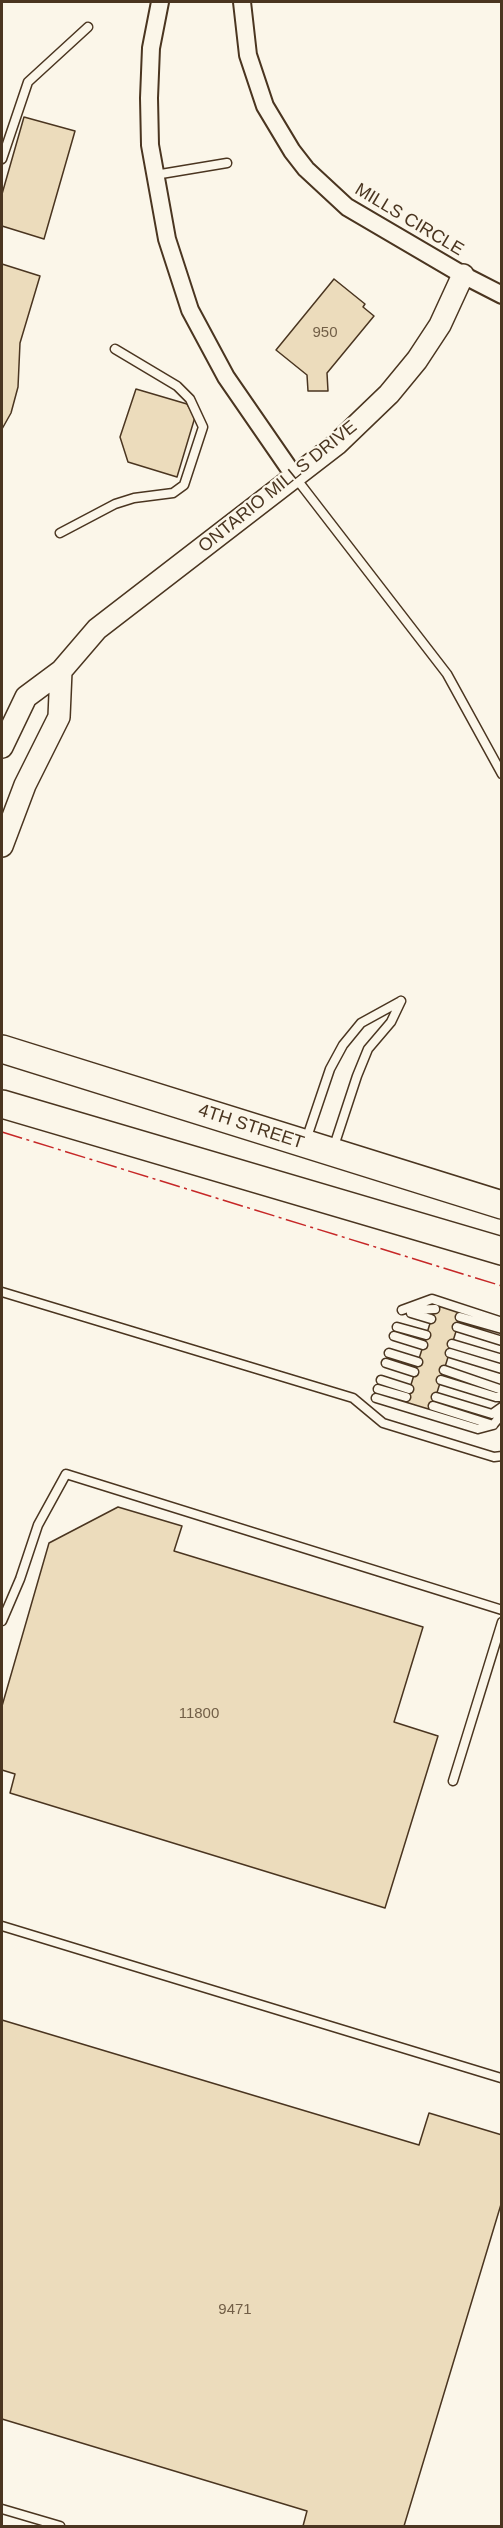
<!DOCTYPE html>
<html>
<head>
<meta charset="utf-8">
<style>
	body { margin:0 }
	#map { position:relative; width:503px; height:2528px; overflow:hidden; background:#fbf6e9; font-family:Helvetica,sans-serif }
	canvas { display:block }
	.frame { position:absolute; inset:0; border:3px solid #4a3520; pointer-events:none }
</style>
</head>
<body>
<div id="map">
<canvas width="503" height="2528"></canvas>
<div class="frame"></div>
</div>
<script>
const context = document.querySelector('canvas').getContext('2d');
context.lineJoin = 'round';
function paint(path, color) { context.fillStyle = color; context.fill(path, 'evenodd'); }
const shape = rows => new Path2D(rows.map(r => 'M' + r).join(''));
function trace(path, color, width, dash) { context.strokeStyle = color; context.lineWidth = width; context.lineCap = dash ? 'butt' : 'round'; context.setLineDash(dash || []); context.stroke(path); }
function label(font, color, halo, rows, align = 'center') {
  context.font = font + ' Helvetica,sans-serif'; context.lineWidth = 4.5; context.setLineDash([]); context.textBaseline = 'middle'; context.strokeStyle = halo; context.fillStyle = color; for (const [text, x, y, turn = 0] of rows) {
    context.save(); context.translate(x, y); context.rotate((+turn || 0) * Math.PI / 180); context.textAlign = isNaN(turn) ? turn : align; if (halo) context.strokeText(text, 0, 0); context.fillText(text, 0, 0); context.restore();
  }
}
const building = shape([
	[24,117,75,131,44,239,2,226,2,194,24,117],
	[2,264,40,276,20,343,18,387,11,413,2,429,2,264],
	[334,279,365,304,363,307,374,316,327,373,328,391,308,391,307,375,276,350,334,279],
	[136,389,187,404,195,417,177,477,128,462,120,437,136,389],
	[436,1304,462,1312,431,1412,405,1404,436,1304],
	[118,1507,182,1526,174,1551,423,1627,394,1722,438,1736,385,1908,10,1793,15,1774,2,1770,2,1706,49,1543,118,1507],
	[2,2020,419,2145,429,2113,502,2135,502,2201,404,2526,303,2526,307,2511,2,2419,2,2020]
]);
paint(building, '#ecdcbc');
trace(building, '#4a3520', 1.5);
const service = shape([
	[2,159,28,82,88,27],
	[155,175,227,163],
	[295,477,447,674,502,774],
	[60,533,115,504,134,498,173,493,184,485,203,427,190,399,177,386,115,349],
	[306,1140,330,1069,343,1045,361,1023,401,1001],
	[333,1149,357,1076,368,1049,391,1022,401,1001],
	[2,1292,353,1398,383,1423,494,1457,502,1456],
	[402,1310,432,1299,502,1322],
	[411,1310,435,1309],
	[411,1313,431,1319],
	[460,1317,502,1329],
	[397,1327,426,1335],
	[457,1327,502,1341],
	[394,1336,423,1345],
	[452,1344,502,1359],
	[389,1353,418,1362],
	[450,1353,502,1369],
	[386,1363,414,1372],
	[444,1370,502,1390],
	[381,1380,409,1389],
	[441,1380,496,1397,502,1397],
	[378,1389,406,1397],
	[436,1397,492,1414,502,1407],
	[376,1398,478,1429,493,1425],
	[433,1406,493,1425,502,1414],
	[2,1621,20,1579,38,1525,66,1474,502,1610],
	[453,1781,502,1622],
	[2,1926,501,2078],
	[2,2509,60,2526]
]);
const minor = shape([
	[160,2,151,48,149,98,150,145,167,239,190,310,226,377,295,477],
	[242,2,248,55,265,106,292,151,306,169,347,207,463,275,502,295]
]);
const tertiary = shape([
	[2,747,26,697,61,671,97,629,337,444,389,394,417,360,440,325,463,275],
	[2,846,25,785,59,717,61,671]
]);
const primary = shape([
	[2,1049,502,1205],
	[2,1104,502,1251]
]);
trace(service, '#4a3520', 11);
trace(minor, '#4a3520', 20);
trace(tertiary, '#4a3520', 24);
trace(primary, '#4a3520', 30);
trace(service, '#fbf6e9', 8);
trace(minor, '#fbf6e9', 16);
trace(tertiary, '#fbf6e9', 21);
trace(primary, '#fbf6e9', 27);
trace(shape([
	[2,1132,502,1286]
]), '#c62828', 1.5, [21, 4.5, 3, 4.5]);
label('15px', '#725f47', null, [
	["950",325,333],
	["11800",199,1714],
	["9471",235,2310]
]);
label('18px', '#4a3520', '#fbf6e9', [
	["MILLS CIRCLE",409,220,31],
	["ONTARIO MILLS DRIVE",278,487,-39],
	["4TH STREET",251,1127,18]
]);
</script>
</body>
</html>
